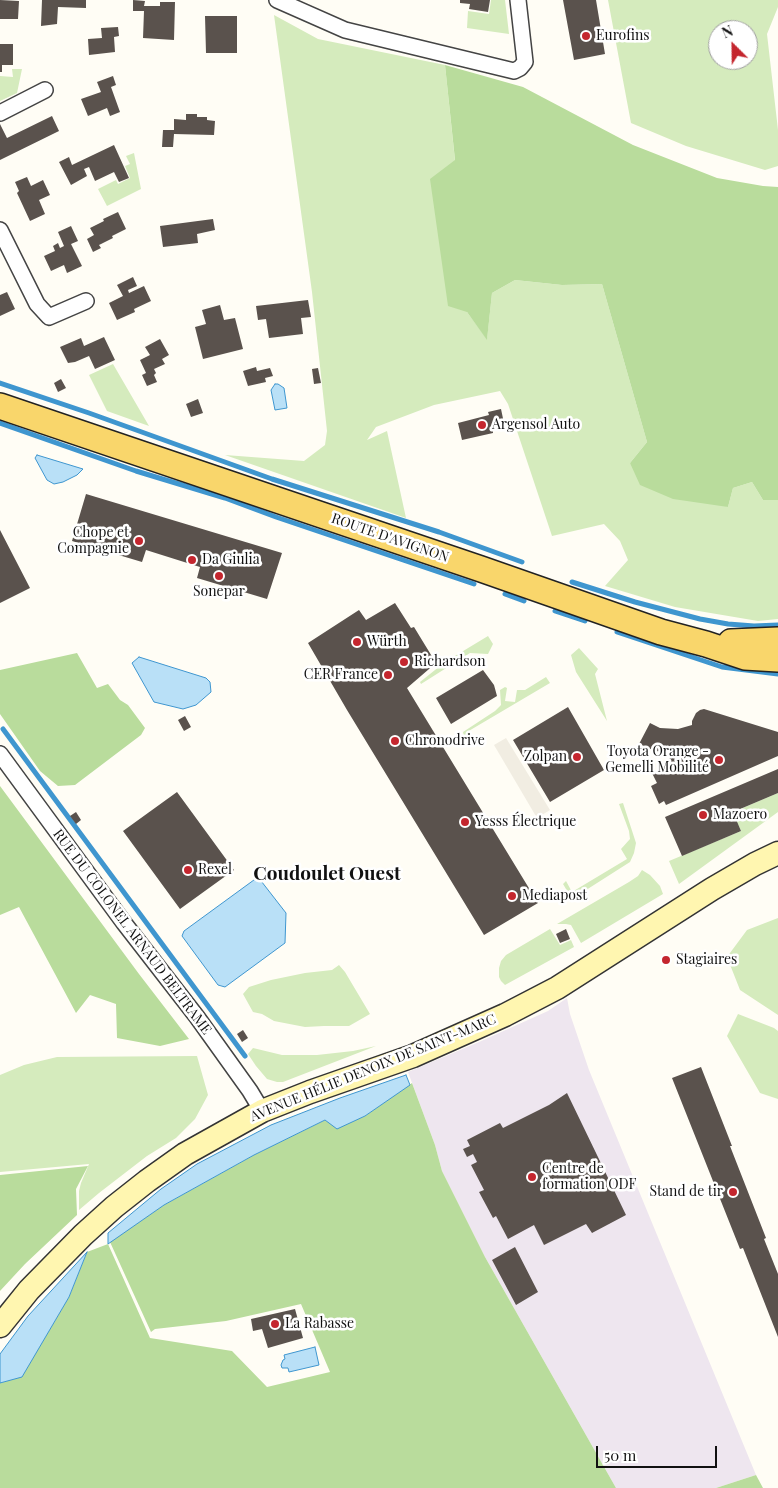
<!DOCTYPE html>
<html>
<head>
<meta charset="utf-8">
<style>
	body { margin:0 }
	#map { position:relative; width:778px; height:1488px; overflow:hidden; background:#fffdf5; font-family:"Playfair Display",serif }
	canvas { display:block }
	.north { position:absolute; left:708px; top:20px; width:50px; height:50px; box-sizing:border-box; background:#fff; border:1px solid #a0a0a0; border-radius:50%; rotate:337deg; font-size:14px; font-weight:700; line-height:20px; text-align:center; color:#111 }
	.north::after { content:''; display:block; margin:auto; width:18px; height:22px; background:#c4262e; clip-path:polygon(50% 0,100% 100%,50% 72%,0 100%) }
	.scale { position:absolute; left:596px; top:1446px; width:121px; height:22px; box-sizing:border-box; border:2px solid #111; border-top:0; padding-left:6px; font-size:15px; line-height:18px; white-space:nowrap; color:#111; -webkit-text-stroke:4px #fff; paint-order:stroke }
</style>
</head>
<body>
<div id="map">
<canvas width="778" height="1488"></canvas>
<div class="north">N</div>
<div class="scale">50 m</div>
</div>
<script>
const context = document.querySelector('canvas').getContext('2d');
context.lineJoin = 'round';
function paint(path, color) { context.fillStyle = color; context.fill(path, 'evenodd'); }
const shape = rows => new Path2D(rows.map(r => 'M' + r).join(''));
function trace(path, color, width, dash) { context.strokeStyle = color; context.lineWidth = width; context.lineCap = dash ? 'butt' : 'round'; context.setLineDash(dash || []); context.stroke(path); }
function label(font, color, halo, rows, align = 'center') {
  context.font = font + ' "Playfair Display",serif'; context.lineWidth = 5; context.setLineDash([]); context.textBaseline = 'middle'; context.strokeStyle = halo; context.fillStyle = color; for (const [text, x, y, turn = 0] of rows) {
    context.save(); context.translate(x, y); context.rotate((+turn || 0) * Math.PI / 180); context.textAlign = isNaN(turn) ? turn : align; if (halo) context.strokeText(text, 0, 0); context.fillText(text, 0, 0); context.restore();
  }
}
paint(shape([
	[567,998,570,1014,589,1070,756,1475,716,1488,616,1488,485,1257,442,1171,435,1145,408,1072,479,1042,548,1011]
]), '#eee6ef');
paint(shape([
	[491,0,505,0,509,34,467,28,468,11,489,14],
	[608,0,778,0,778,7,767,34,778,130,778,166,765,170,686,146,631,123],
	[718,30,748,30,748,60,718,60],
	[274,15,318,39,445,65,455,161,467,312,487,339,492,293,515,280,562,285,602,284,647,442,630,463,728,507,733,488,752,482,763,500,778,500,778,619,758,621,675,607,605,586,628,560,620,541,604,524,552,536,508,404,500,391,434,405,376,427,367,440,387,431,406,518,225,455,304,461,325,445,327,431,312,292],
	[12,69,22,69,17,93,0,101,0,76,13,77],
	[134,153,141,189,107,206,98,189,116,180,118,184,130,178,125,166,130,164,126,156],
	[113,364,149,426,107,411,89,375],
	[488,636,493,644,488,654,470,653,421,684,420,682,445,662],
	[579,648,598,669,595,674,607,721,576,672,571,655],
	[546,677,550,683,467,732,474,743,471,744,465,741,463,732,495,711,501,705,500,690,505,687,507,688,505,701,515,702,517,690,525,690],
	[778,793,778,812,679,884,669,861,741,831,733,812],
	[623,803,636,843,634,853,630,862,572,899,563,884,566,881,572,892,627,859,621,849,630,839,629,831,619,804],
	[642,870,650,875,660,886,663,894,581,943,571,925,566,924,557,924,629,882,638,876],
	[778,918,778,1015,740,990,727,957,747,930],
	[550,929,560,945,571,940,574,947,505,985,501,981,499,977,499,968,501,961,506,955],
	[339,965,345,972,370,1014,349,1026,324,1026,305,1027,274,1021,262,1014,253,1012,243,994,249,987,271,980,305,973,332,970],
	[738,1014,774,1028,778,1031,778,1099,760,1093,727,1036],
	[376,1046,283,1082,277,1082,267,1079,256,1066,248,1054,253,1048,282,1055,317,1055,353,1051],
	[197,1056,208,1095,195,1119,176,1138,147,1156,99,1193,79,1210,79,1191,81,1183,89,1164,0,1172,0,1075,24,1065,57,1057]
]), '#d5ebbd');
paint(shape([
	[445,65,523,87,633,145,717,178,763,186,778,187,778,500,763,500,752,482,733,488,728,507,673,499,640,485,630,463,647,442,602,284,562,285,515,280,492,293,487,340,467,312,448,306,430,179,455,160],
	[77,653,97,688,108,684,120,700,128,705,145,728,141,735,75,785,58,786,40,771,0,714,0,670],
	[0,786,139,974,189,1039,160,1046,117,1038,116,1004,90,995,76,1013,19,907,0,915],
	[412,1083,435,1145,442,1171,485,1257,616,1488,0,1488,0,1383,22,1376,69,1297,87,1252,108,1244,150,1338,232,1351,267,1387,330,1372,301,1304,226,1321,155,1329,151,1332,110,1242,164,1205,254,1155,325,1120,337,1128,365,1116],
	[88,1166,76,1189,77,1215,25,1264,0,1291,0,1175],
	[756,1475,763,1488,716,1488]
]), '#b9dc9c');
paint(shape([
	[506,738,550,810,537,818,494,745]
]), '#f1ede2');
const water = shape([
	[275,384,278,384,284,388,287,408,275,410,271,390,275,384],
	[37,455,83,469,77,475,63,482,54,484,47,480,35,458,37,455],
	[139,657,206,678,210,682,211,692,196,705,183,709,154,702,132,663,139,657],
	[258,877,286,913,285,943,225,987,218,985,182,936,184,931,258,877],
	[406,1075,410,1085,365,1116,337,1129,325,1120,254,1155,164,1205,108,1244,108,1233,161,1189,197,1164,271,1125,340,1098,406,1075],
	[87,1252,69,1297,22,1377,0,1383,0,1354,28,1316,87,1252],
	[315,1347,319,1365,289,1372,288,1368,282,1368,281,1365,283,1360,285,1359,284,1355,315,1347]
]);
paint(water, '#b9e0f7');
trace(water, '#3f96cf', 1);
trace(shape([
	[0,383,89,413,272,479,439,532,522,562],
	[0,423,136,471,225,498,276,517,474,584],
	[572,582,635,602,700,619,728,624,754,626,778,625],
	[505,594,524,601],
	[555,611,585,621],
	[617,632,722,667,778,674],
	[3,729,245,1056]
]), '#3f96cf', 5);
paint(shape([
	[0,0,19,1,18,19,0,19],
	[42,0,86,0,86,8,58,7,57,24,41,26],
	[133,0,145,1,144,6,160,6,160,2,175,2,174,40,143,38,144,11,133,11],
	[460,0,490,0,488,12,469,9,470,4,460,3],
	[563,0,596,0,605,54,574,60],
	[205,16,237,16,237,53,206,53],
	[118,27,119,36,114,37,115,52,89,55,88,39,102,38,101,28],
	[0,44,13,44,13,65,2,65,2,72,0,72],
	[113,76,116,85,111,87,120,112,110,116,107,108,88,116,81,99,101,92,97,82],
	[186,114,197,114,197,117,207,117,207,120,215,121,214,135,174,134,173,147,162,147,163,130,174,130,174,119,186,120],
	[52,116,59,131,0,160,0,124,7,138],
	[114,145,129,178,119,182,114,172,95,181,89,167,84,169,87,176,71,185,59,162,69,157,72,165],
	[27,177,31,186,43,180,50,195,39,200,45,214,30,221,17,193,19,191,15,182],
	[118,212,126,229,112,236,113,238,99,245,101,248,93,252,87,239,94,235,90,228,104,221,103,219],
	[213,219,215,230,197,234,198,243,163,247,160,226],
	[71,226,78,241,71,244,82,266,67,273,64,265,51,271,44,256,55,251,53,246,58,243,60,248,64,246,58,232],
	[133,277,137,286,128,290,129,293,144,286,151,301,134,309,135,312,117,320,109,303,123,296,117,285],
	[7,292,15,309,0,316,0,295],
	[308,300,311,317,301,318,303,334,269,338,266,319,258,320,256,306],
	[220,305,224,320,235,318,243,349,203,359,195,327,206,324,202,310],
	[104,337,115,360,95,369,89,356,75,362,68,363,60,347,81,338,84,346],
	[160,339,169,355,162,359,165,364,154,369,156,373,154,375,157,382,147,386,142,375,146,373,140,360,150,355,145,347],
	[256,367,257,371,270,368,273,376,265,378,266,382,248,386,243,371],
	[318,368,321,383,314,384,312,369],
	[61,379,66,388,58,392,54,383],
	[198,399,203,413,191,417,186,404],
	[501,409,505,428,493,431,493,433,462,440,458,423,489,415,488,412],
	[86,494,282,553,267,599,197,578,200,567,146,550,142,562,72,541],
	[0,530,30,588,0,603],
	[395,603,411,628,414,627,436,663,407,688,538,903,484,935,347,710,308,643,359,610,366,620],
	[483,670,494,685,497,696,451,724,436,698],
	[568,707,604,770,550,802,513,740],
	[704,709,778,732,778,756,666,805,664,801,659,804,651,786,657,783,652,773,672,764,667,752,655,751,639,744,650,723,660,728,678,729,692,725,692,721,696,713,700,710],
	[185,716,191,727,184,731,178,720],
	[778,769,778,793,733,812,741,831,682,856,665,817],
	[177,792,234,870,180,909,123,831],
	[76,812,81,820,76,824,70,816],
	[566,929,570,939,560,943,556,934],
	[243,1030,248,1038,242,1042,237,1034],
	[701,1067,732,1146,730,1146,766,1238,764,1239,778,1274,778,1337,743,1248,740,1249,672,1078],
	[567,1093,626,1215,592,1233,586,1224,544,1245,534,1225,508,1239,496,1216,493,1218,479,1192,484,1190,471,1165,477,1162,473,1154,467,1157,463,1149,470,1146,467,1140,500,1123,503,1128,549,1105],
	[515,1247,538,1292,516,1305,492,1260],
	[295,1309,303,1338,268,1348,262,1329,253,1331,251,1319]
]), '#5a524d');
const street = shape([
	[277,0,345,30,514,71,520,68,525,62,518,0],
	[0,113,45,90],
	[0,230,37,304,49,317,86,301],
	[0,754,124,923,197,1017,250,1091,262,1111]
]);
const secondary = shape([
	[0,1326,29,1290,83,1235,114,1207,147,1181,185,1154,262,1111,310,1092,413,1056,505,1015,557,988,712,889,755,864,778,853]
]);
const primary = shape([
	[0,406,481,569,661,632,706,644,745,657,778,659],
	[731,642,778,640]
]);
trace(street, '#444', 18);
trace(secondary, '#333', 25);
trace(primary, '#222', 28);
trace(street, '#fff', 15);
trace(secondary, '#fff6b0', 22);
trace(primary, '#f9d66b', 25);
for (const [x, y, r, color] of [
	[586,36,5,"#c4262e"],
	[482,425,5,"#c4262e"],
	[139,541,5,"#c4262e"],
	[192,560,5,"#c4262e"],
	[219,576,5,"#c4262e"],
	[357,642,5,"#c4262e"],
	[404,662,5,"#c4262e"],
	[388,675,5,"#c4262e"],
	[395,741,5,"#c4262e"],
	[577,757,5,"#c4262e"],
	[719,760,5,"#c4262e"],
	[703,815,5,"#c4262e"],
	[465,822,5,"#c4262e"],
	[188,870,5,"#c4262e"],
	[512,896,5,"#c4262e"],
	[666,960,5,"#c4262e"],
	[532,1177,5,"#c4262e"],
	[733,1192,5,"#c4262e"],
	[275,1324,5,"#c4262e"]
]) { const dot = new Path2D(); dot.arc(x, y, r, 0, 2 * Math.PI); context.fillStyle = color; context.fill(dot); trace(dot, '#fff', 2); }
label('14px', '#111', '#fff', [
	["Eurofins",596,36],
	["Argensol Auto",492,425],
	["Chope et",129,533,"right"],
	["Compagnie",129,549,"right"],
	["Da Giulia",202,560],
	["Sonepar",219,592,"center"],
	["Würth",367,642],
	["Richardson",414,662],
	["CER France",378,675,"right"],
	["Chronodrive",405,741],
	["Toyota Orange -",709,752,"right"],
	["Gemelli Mobilité",709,768,"right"],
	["Zolpan",567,757,"right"],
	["Mazoero",713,815],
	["Yesss Électrique",475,822],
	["Rexel",198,870],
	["Mediapost",522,896],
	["Stagiaires",676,960],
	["Centre de",542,1169],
	["formation ODF",542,1185],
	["Stand de tir",723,1192,"right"],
	["La Rabasse",285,1324]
], 'left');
label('14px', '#111', '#fff', [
	["ROUTE D'AVIGNON",390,538,19],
	["RUE DU COLONEL ARNAUD BELTRAME",132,932,53],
	["AVENUE HÉLIE DENOIX DE SAINT-MARC",373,1068,-22]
]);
label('bold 19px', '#111', '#fff', [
	["Coudoulet Ouest",327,874]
]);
</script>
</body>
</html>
